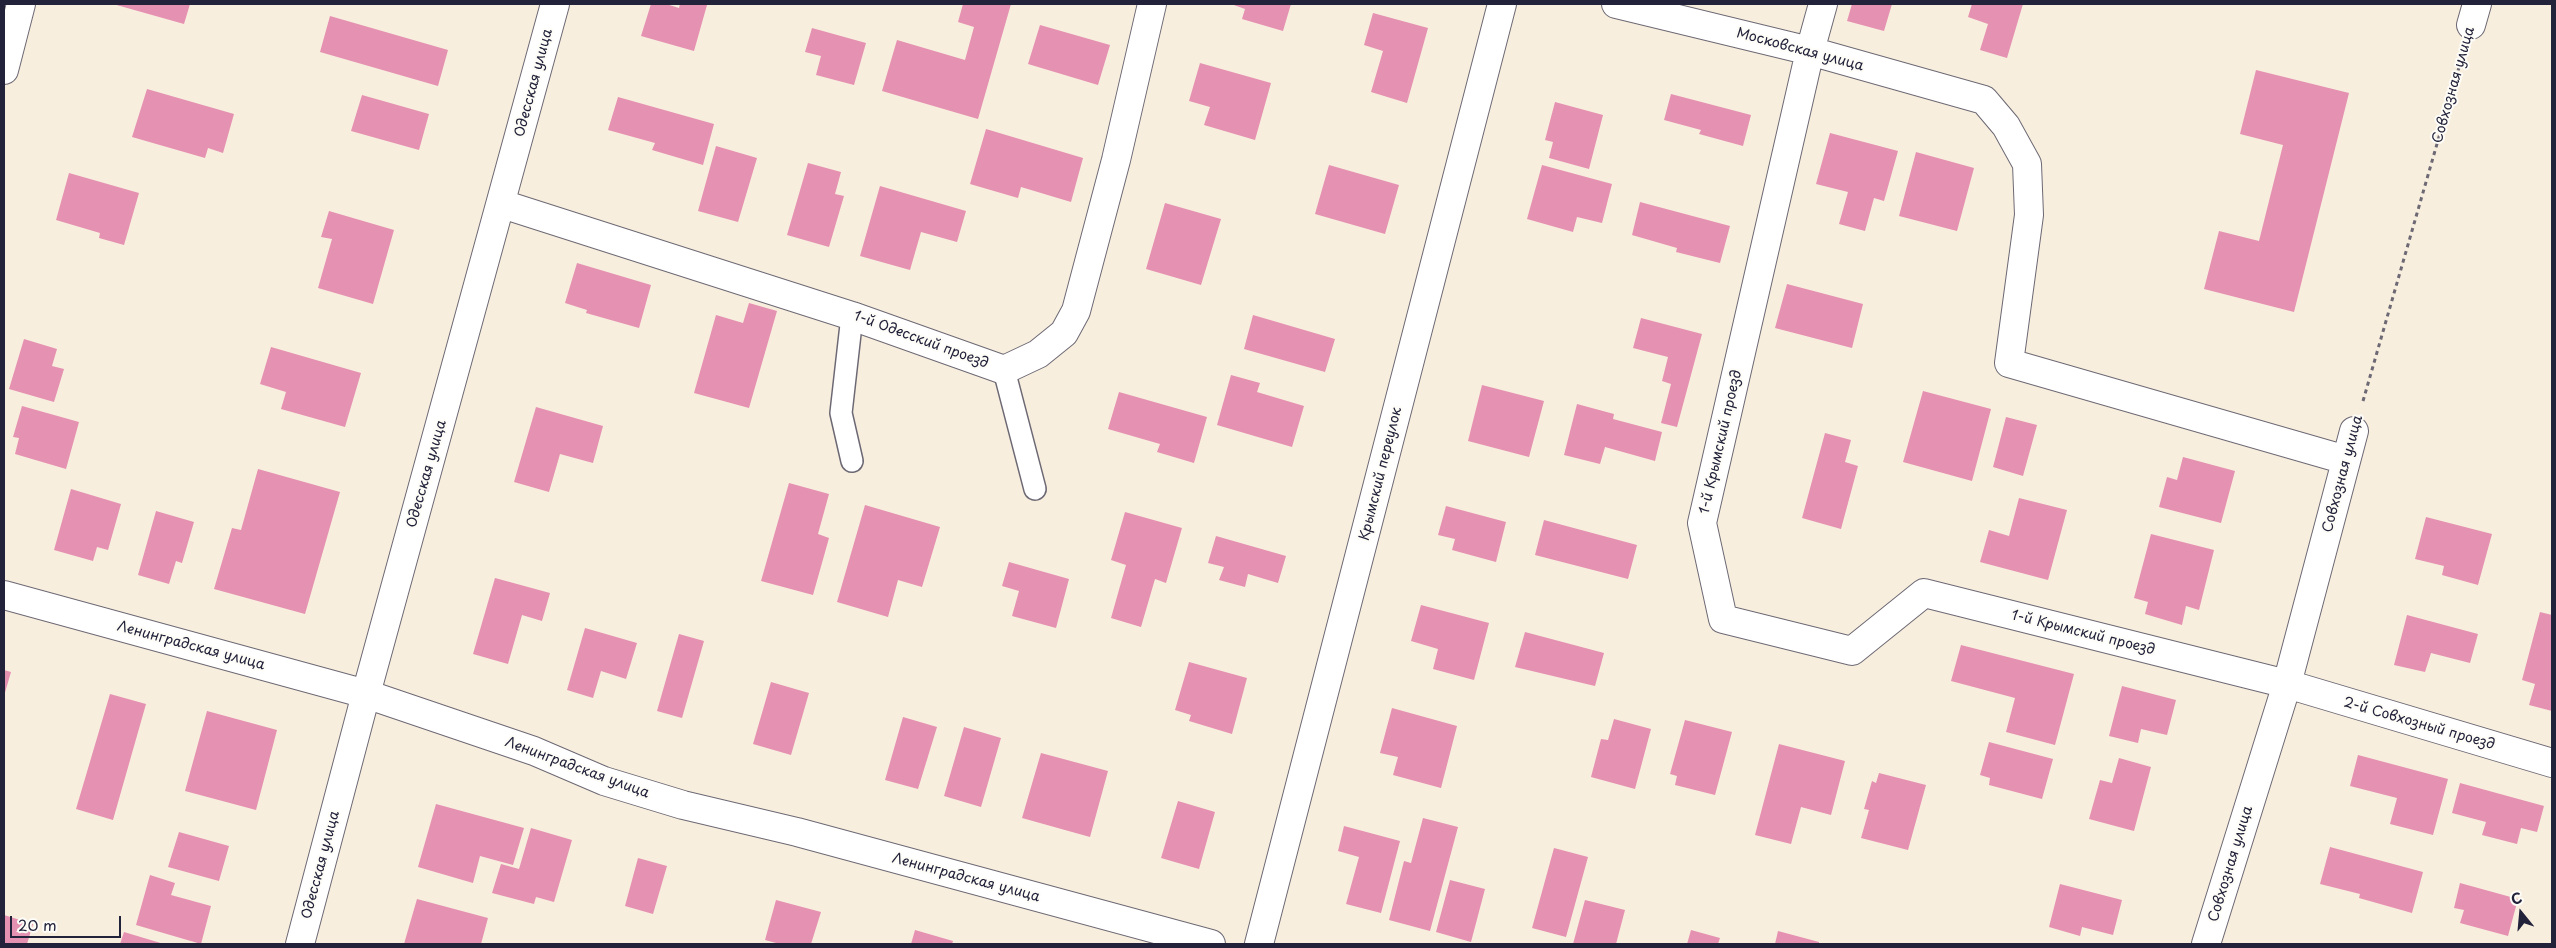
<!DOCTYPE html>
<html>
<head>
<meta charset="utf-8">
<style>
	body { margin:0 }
	#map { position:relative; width:2556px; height:948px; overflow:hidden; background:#f8eede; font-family:"Playpen Sans",sans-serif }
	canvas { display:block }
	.frame { position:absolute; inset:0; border:5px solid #22223b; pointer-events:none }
	.north { position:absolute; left:2496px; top:888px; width:50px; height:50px; -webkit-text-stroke:4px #fdfcf7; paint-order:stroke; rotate:343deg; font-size:14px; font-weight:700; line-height:20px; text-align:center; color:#22223b }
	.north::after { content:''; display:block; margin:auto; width:18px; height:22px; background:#22223b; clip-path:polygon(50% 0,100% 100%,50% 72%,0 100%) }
	.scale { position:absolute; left:10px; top:916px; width:111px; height:22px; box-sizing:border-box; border:2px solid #22223b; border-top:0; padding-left:6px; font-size:15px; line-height:18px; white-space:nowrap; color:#22223b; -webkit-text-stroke:4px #fdfcf7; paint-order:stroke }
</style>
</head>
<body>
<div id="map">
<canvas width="2556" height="948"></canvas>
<div class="frame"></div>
<div class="north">С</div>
<div class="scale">20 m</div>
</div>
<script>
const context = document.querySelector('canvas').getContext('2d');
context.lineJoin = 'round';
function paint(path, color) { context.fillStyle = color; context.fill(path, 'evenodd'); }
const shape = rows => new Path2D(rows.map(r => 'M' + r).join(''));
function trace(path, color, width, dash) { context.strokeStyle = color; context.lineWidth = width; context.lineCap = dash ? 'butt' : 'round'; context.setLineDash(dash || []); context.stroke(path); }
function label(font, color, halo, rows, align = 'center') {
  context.font = font + ' "Playpen Sans",sans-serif'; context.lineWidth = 4; context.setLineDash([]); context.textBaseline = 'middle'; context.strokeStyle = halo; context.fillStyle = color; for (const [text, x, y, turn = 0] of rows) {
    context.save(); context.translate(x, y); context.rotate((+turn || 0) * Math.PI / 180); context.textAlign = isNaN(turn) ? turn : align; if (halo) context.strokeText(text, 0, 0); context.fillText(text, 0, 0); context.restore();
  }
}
paint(shape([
	[113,4,190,4,184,24],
	[651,4,666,4,679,8,680,4,707,5,694,51,641,36],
	[963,4,1011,4,978,119,882,91,897,40,965,60,974,27,958,22],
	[1231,4,1291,4,1283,31,1242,19,1245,9],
	[1852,4,1892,4,1884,31,1847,21],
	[1972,4,2023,4,2007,58,1980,50,1988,24,1968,17],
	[1373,13,1428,28,1407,103,1371,92,1383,51,1364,45],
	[330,16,448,50,438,86,320,52],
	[1040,25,1110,45,1098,85,1028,64],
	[812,28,866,43,854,85,816,75,821,56,805,52],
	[1200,63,1271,83,1255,140,1204,125,1210,107,1189,101],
	[2256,70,2349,93,2294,312,2204,289,2219,231,2259,241,2283,145,2240,134],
	[147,89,234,114,223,153,208,148,205,158,132,137],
	[1671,94,1751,115,1743,146,1699,134,1701,130,1664,120],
	[362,95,429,114,419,150,351,131],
	[618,97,714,124,703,165,652,150,655,143,608,130],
	[1555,102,1603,115,1589,169,1549,158,1553,142,1545,140],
	[986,129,1083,158,1071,202,1021,187,1018,198,970,184],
	[1830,133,1898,151,1884,201,1874,198,1865,231,1839,224,1848,192,1816,184],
	[716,146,757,158,738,222,698,211],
	[1916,152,1974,168,1957,231,1899,216],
	[808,163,841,172,835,194,844,196,829,247,787,235],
	[1329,165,1399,185,1385,234,1315,214],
	[1542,165,1612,184,1602,223,1577,217,1573,232,1527,219],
	[69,173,139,193,124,245,99,238,100,233,56,220],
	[880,186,966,211,957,242,921,232,910,270,860,256],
	[1640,202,1730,226,1720,263,1676,252,1677,248,1632,235],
	[1165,203,1221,219,1201,285,1146,269],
	[329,211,394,230,373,304,318,288,332,239,321,237],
	[577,263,651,285,639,328,586,313,587,310,565,303],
	[1787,284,1863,304,1852,348,1775,328],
	[749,303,777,311,749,408,694,393,716,315,743,323],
	[1253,315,1335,339,1325,372,1244,349],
	[1641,318,1702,334,1677,427,1661,423,1671,384,1662,381,1668,357,1633,348],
	[24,339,57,349,52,366,64,369,54,402,9,389],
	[271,347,361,373,345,427,281,409,286,392,260,384],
	[1231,375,1260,383,1257,392,1304,406,1292,447,1217,425],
	[1482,385,1544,401,1529,457,1468,441],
	[1923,391,1991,409,1972,481,1903,462],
	[1119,392,1207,417,1194,463,1157,452,1160,444,1108,429],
	[1577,404,1614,414,1613,419,1662,432,1655,461,1605,447,1600,464,1564,455],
	[22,406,79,422,66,469,15,454,19,438,13,437],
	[536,407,603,426,593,463,560,454,549,492,514,482],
	[2006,417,2037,425,2023,476,1993,467],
	[1825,433,1851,440,1845,462,1858,466,1841,529,1802,518],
	[2183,457,2235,471,2221,523,2159,507,2167,477,2177,480],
	[258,469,340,492,305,614,214,589,232,528,241,530],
	[789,483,829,494,818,534,829,538,813,595,761,581],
	[71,489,121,504,108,550,97,547,93,561,54,550],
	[2019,498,2067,510,2048,580,1980,562,1989,530,2009,536],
	[865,505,940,527,922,587,898,580,888,617,837,602],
	[1446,506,1506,522,1496,562,1452,550,1455,539,1438,535],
	[156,511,194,522,182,563,176,561,169,584,138,575],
	[1125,512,1182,528,1166,583,1155,579,1141,627,1111,618,1126,565,1111,560],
	[2426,517,2492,534,2478,585,2442,575,2444,566,2415,559],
	[1544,520,1637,545,1628,579,1535,555],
	[2151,534,2214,550,2199,610,2186,606,2182,625,2145,614,2148,602,2134,598],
	[1216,536,1286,556,1278,583,1248,574,1245,587,1219,580,1224,567,1208,563],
	[1009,562,1069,579,1056,628,1012,616,1019,591,1002,586],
	[495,578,550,593,542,621,522,615,508,664,473,654],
	[1421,605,1489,623,1474,680,1433,669,1438,649,1411,641],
	[2540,612,2552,615,2552,711,2529,705,2535,684,2522,680],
	[2407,615,2478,634,2470,663,2431,653,2425,672,2394,665],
	[585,628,637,643,626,679,601,671,593,698,567,690],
	[1525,632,1604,653,1595,686,1515,667],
	[679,634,704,641,682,718,657,711],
	[1961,645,2074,674,2055,745,2006,732,2015,698,1951,681],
	[1189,662,1247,678,1232,734,1189,721,1191,715,1175,710],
	[4,670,11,672,4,696],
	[771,682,809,693,791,755,753,744],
	[2122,686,2176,700,2167,735,2141,729,2138,743,2109,736],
	[110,694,146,704,113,820,76,809],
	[1392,708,1457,726,1441,788,1393,775,1398,757,1380,753],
	[207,711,277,730,256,810,185,791],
	[903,717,937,727,918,789,885,780],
	[1614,719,1651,729,1635,789,1591,777,1601,739,1608,740],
	[1685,720,1732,732,1715,795,1675,785,1677,776,1670,774],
	[964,727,1001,738,981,807,944,796],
	[1989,742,2053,759,2042,799,1989,785,1990,778,1980,775],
	[1779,744,1845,761,1831,815,1801,807,1791,844,1755,835],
	[1041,753,1108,771,1090,837,1022,818],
	[2358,755,2448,779,2433,835,2390,824,2397,798,2350,786],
	[2119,758,2151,767,2134,831,2089,819,2100,780,2112,783],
	[1879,773,1926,785,1908,850,1861,838,1869,810,1864,809,1872,781,1876,783],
	[2460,783,2544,806,2537,832,2521,828,2517,844,2482,835,2486,822,2452,813],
	[1178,801,1215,812,1199,869,1161,858],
	[436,804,524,828,513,865,480,856,473,883,418,867],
	[1423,818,1458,827,1430,931,1389,920,1404,861,1411,863],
	[1344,826,1400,841,1381,913,1346,904,1359,857,1338,851],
	[531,828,572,840,554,902,536,897,534,904,492,893,501,864,519,869],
	[179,832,229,846,219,881,168,867],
	[2330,847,2423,872,2412,913,2359,898,2360,894,2320,884],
	[1554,848,1588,857,1566,937,1532,928],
	[638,858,667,866,653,914,625,906],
	[150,875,175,883,171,895,211,906,201,944,136,925],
	[1450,880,1485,889,1471,942,1436,932],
	[2460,883,2518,899,2508,936,2460,923,2464,910,2454,908],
	[2060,884,2122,900,2113,935,2082,927,2080,936,2049,927],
	[417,899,488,918,481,944,404,944],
	[776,900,821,912,811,944,780,944,765,940],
	[1585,900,1625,910,1616,944,1573,944],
	[4,915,33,924,27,944,4,944],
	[915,930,953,941,952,944,911,944],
	[1691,930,1720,938,1718,944,1687,944],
	[1778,931,1819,942,1819,944,1775,944],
	[124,932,164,944,120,944]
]), '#e591b1');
const service = shape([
	[852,316,841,413,852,461],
	[1004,370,1035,489]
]);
const minor = shape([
	[1616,4,1810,51,1984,100,2006,126,2027,164,2029,215,2009,363,2346,460],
	[1823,4,1810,51,1702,523,1723,619,1852,651,1924,593,2287,684,2552,763],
	[2471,25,2477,4],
	[4,70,21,4],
	[502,204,852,316,1004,370,1038,354,1064,333,1076,311,1116,160,1152,4],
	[366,694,534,751,604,781,683,805,797,832,1211,944],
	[1259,944,1502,4],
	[2206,944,2287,684,2354,431]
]);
const tertiary = shape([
	[4,595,366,694],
	[300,944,366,694,555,4]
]);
trace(service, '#6d6974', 24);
trace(minor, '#6d6974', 30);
trace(tertiary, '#6d6974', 30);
trace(shape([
	[2363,401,2462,57]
]), '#6d6974', 3, [4, 4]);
trace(service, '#fff', 21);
trace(minor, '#fff', 28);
trace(tertiary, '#fff', 28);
label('14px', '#22223b', '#fdfcf7', [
	["Московская улица",1800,50,15],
	["Одесская улица",534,83,-75],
	["Совхозная улица",2454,85,-74],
	["1-й Одесский проезд",921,340,20],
	["1-й Крымский проезд",1721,442,-77],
	["Одесская улица",427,474,-74],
	["Крымский переулок",1381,474,-76],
	["Совхозная улица",2343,474,-75],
	["1-й Крымский проезд",2083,633,14],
	["Ленинградская улица",191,646,15],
	["2-й Совхозный проезд",2419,724,16],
	["Ленинградская улица",577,768,20],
	["Совхозная улица",2231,864,-73],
	["Одесская улица",321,865,-75],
	["Ленинградская улица",966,878,15]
]);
</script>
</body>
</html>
